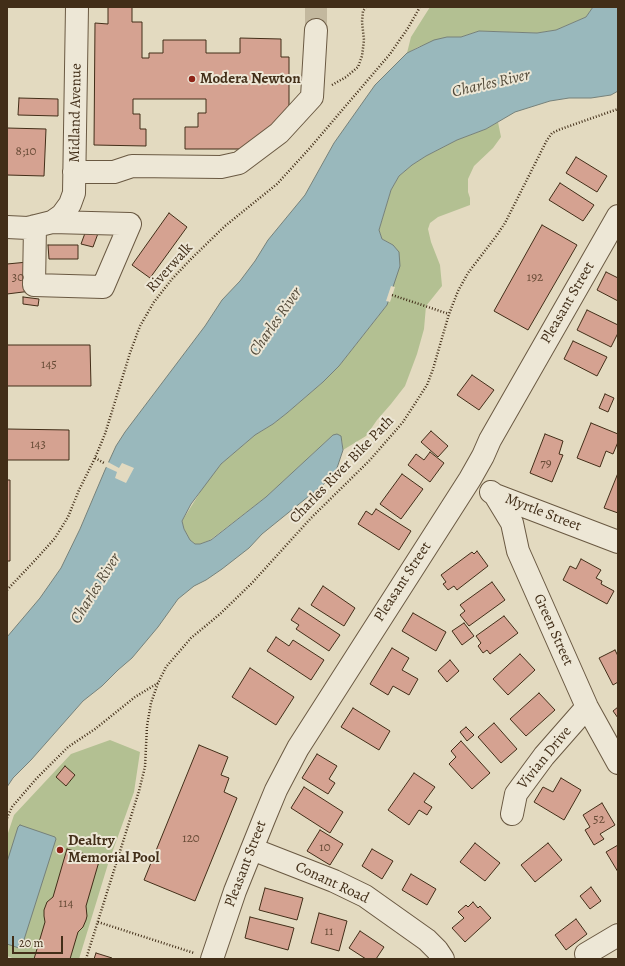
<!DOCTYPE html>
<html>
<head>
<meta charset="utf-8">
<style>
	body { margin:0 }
	#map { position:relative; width:625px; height:966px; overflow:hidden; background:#e3dac0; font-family:Alegreya,serif }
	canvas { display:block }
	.frame { position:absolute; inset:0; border:8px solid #422e18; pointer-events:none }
	.scale { position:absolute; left:12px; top:936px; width:51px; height:18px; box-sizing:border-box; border:2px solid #422e18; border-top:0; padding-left:5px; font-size:12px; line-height:14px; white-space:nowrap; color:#422e18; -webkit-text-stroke:3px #ede7d6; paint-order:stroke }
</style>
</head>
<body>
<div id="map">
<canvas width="625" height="966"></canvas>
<div class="frame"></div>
<div class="scale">20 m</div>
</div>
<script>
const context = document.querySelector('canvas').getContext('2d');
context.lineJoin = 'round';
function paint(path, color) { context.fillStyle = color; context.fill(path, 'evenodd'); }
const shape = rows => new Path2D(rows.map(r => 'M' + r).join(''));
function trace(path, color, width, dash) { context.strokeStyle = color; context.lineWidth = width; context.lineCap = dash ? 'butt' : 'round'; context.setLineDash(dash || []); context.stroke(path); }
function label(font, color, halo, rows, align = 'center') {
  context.font = font + ' Alegreya,serif'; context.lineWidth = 4; context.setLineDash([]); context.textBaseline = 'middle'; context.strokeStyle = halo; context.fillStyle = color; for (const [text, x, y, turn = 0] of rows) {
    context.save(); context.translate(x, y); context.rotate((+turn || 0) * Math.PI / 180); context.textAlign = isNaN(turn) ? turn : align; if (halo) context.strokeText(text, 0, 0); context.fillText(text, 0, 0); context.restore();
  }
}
paint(shape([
	[430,7,593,7,586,17,556,30,537,33,479,31,461,37,447,37,418,47,407,53,411,37],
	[498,122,501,137,493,148,474,166,468,179,468,192,470,198,470,205,438,217,430,223,428,229,431,242,440,265,442,286,426,306,424,329,417,354,405,386,391,404,377,420,366,436,343,450,342,441,333,435,266,497,210,540,200,544,195,544,190,540,184,529,182,521,204,486,221,464,255,435,273,424,287,413,323,382,339,366,387,305,393,245,382,239,379,230,391,190,399,176,412,165,426,156,457,140,486,129],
	[110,740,140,752,134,792,108,864,79,959,15,959,7,956,7,836,14,815,71,754]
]), '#b3c092');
const water = shape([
	[593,7,618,7,618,91,611,95,591,98,569,98,550,101,515,112,486,129,457,140,426,156,412,165,399,176,391,190,379,230,382,239,393,245,399,252,400,266,387,305,339,366,323,382,287,413,273,424,255,435,221,464,191,504,182,521,184,529,190,540,195,544,200,544,211,540,266,497,333,435,337,434,341,436,343,450,336,471,330,479,262,534,249,548,222,569,206,580,194,586,178,599,158,627,132,658,118,670,102,686,83,701,31,760,13,778,7,787,7,637,40,598,61,568,80,529,105,470,116,446,125,432,205,326,222,300,240,281,255,261,268,240,305,195,334,143,375,85,407,53,434,40,447,37,461,37,479,31,537,33,556,30,586,17,593,7],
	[20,825,55,837,56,839,22,946,19,948,7,944,7,862,18,827,20,825]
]);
paint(water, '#99b8bc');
trace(water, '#76817a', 1);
paint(shape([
	[391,286,395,287,390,302,386,301],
	[106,461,119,468,122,463,134,468,126,483,115,478,117,472,104,466]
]), '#e3dac0');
const building = shape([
	[108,7,132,7,132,22,142,22,142,58,149,58,149,53,163,53,163,40,206,40,206,53,240,53,240,38,281,39,281,57,289,57,289,119,256,149,185,149,185,127,198,127,198,113,206,113,206,99,133,99,133,114,140,114,140,129,146,129,146,146,94,145,95,23,108,24,108,7],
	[19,98,58,99,58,116,18,115,19,98],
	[7,116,7,128,46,129,44,176,7,175,7,116],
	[576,157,607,176,597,192,566,173,576,157],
	[560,183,594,205,583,221,549,200,560,183],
	[169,213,187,227,150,278,132,265,169,213],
	[88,225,100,228,93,247,81,244,88,225],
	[542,225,577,245,528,330,494,311,542,225],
	[48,245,78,245,78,259,49,259,48,245],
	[28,262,31,291,7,294,7,264,28,262],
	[606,272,618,278,618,301,597,290,606,272],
	[23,297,39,299,38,306,23,304,23,297],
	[587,310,618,325,618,333,611,347,577,330,587,310],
	[573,341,607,357,597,376,564,359,573,341],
	[7,345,90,345,91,386,7,386,7,345],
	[472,375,494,390,479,410,457,395,472,375],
	[605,394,614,398,608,412,599,408,605,394],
	[591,423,618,434,618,442,613,454,606,451,600,467,577,458,591,423],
	[7,429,69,430,69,460,7,460,7,429],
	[431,431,448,446,438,457,421,442,431,431],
	[545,434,563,441,559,454,563,455,552,482,530,473,545,434],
	[430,452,444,463,430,482,408,465,416,454,424,460,430,452],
	[618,473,618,513,604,508,618,473],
	[402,474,423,489,401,519,380,504,402,474],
	[7,480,10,480,10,561,7,561,7,480],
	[376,509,411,531,399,550,358,524,366,511,372,515,376,509],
	[477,551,488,566,457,590,454,586,448,590,443,584,446,582,441,575,472,552,474,554,477,551],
	[581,559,601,570,596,578,602,581,601,584,614,591,607,604,563,580,570,566,576,569,581,559],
	[492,582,505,600,469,626,460,615,465,611,460,605,492,582],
	[323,586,355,608,344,626,311,605,323,586],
	[299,608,340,635,329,651,296,629,299,625,291,620,299,608],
	[413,613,446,632,436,651,402,631,413,613],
	[504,616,518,633,490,654,487,650,483,653,478,646,481,643,476,636,504,616],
	[464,623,474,636,462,645,452,631,464,623],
	[276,637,289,646,293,640,324,660,311,680,267,651,276,637],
	[392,648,409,658,402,670,418,679,409,695,393,686,388,695,370,684,392,648],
	[615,650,618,656,618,682,613,685,599,658,615,650],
	[520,654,535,670,508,695,493,679,520,654],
	[450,660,459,671,447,682,438,671,450,660],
	[250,668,294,697,276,725,232,697,250,668],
	[539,693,555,710,526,736,510,719,539,693],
	[618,707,618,718,613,711,618,707],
	[353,708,390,731,379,750,341,727,353,708],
	[494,723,517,749,501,763,478,737,494,723],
	[466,727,474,735,467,741,460,732,466,727],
	[461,741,490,773,472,789,449,764,456,757,451,751,461,741],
	[199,745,228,757,221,775,229,778,224,792,237,798,195,901,144,880,199,745],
	[317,754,337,766,329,779,335,783,328,794,302,778,317,754],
	[65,766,75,775,66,786,56,777,65,766],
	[414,773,435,787,424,802,432,807,427,815,419,810,409,825,388,810,414,773],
	[561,778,581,790,564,820,534,802,543,787,553,792,561,778],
	[304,787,343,812,330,833,291,808,304,787],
	[602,803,615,825,600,834,604,839,594,845,585,830,590,827,583,815,602,803],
	[320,830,343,844,330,865,307,851,320,830],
	[475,843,500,863,485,881,460,862,475,843],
	[548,843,562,860,535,882,521,865,548,843],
	[618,845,618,872,606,852,618,845],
	[67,849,100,858,86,906,87,916,86,920,83,927,78,932,70,959,34,959,45,922,44,916,44,910,47,902,53,897,67,849],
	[372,849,393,861,382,879,362,866,372,849],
	[411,874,436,889,427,905,402,890,411,874],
	[591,887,601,901,590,909,580,896,591,887],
	[265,888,303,898,297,920,259,910,265,888],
	[473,902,478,908,480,906,491,918,465,942,452,928,464,918,458,912,466,905,468,907,473,902],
	[319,913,347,921,339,951,311,943,319,913],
	[250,917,294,928,288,950,245,938,250,917],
	[576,919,587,934,566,950,555,935,576,919],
	[360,931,384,947,376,959,366,959,349,948,360,931],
	[96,953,112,958,112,959,94,959,96,953]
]);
paint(building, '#d5a291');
trace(building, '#422e18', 1);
trace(shape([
	[316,30,316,7]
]), '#c3b89e', 22, [22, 11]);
const minor = shape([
	[74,172,114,172,132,166,221,167,239,163,279,133,312,97,316,30],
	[35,226,34,285,103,287,130,224,52,222],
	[7,227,28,228,52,222,62,215,70,204,74,193,77,7],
	[491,492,495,495,618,542],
	[495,495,512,523,518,551,587,707,618,763],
	[512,814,516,794,544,756,587,707],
	[252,849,334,881,365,896,427,940,437,950,443,959],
	[586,954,618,935],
	[212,959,235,891,264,819,276,790,298,748,470,479,483,456,490,440,618,216]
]);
trace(minor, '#6a5942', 24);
trace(shape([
	[332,85,346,77,358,67,362,56,364,40,362,22,363,11,366,7],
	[392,295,449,314],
	[95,458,104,463],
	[7,590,39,556,55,538,68,517,79,490,95,458,105,434,130,353,140,326,154,302,172,279,191,259,225,226,277,184,309,149,390,54,408,28,420,7],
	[7,818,12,807,36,779,68,747,95,729,135,697,158,683],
	[98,922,194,953],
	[86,959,139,791,145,767,147,726,151,703,158,683,166,667,191,638,220,614,252,583,311,518,370,460,403,422,427,385,433,369,449,314,458,291,468,273,497,235,505,223,547,140,552,133,561,129,618,109]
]), '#422e18', 2.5, [1, 2]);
trace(minor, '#ede7d6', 22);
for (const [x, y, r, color] of [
	[192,79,4,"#8f2418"],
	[60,850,4,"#8f2418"]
]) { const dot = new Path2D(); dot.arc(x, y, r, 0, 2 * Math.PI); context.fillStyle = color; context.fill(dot); trace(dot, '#ede7d6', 1.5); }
label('13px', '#674b36', null, [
	["8;10",26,152],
	["30",18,278],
	["192",535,278],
	["145",49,365],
	["143",38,445],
	["79",546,464],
	["52",599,820],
	["120",191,839],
	["10",325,848],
	["114",66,904],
	["11",329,932]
]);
label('bold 15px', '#422e18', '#ede7d6', [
	["Modera Newton",200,79],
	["Dealtry",68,841],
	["Memorial Pool",68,858]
], 'left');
label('15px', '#422e18', '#ede7d6', [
	["Midland Avenue",76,113,-89],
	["Riverwalk",170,268,-48],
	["Pleasant Street",568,303,-60],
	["Charles River Bike Path",342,470,-46],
	["Myrtle Street",543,513,21],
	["Pleasant Street",403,582,-57],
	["Green Street",553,630,66],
	["Vivian Drive",545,758,-51],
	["Pleasant Street",246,864,-69],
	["Conant Road",332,883,25]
]);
label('italic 16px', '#534a39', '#ede7d6', [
	["Charles River",491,84,-13],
	["Charles River",276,322,-55],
	["Charles River",96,589,-58]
]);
</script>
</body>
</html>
